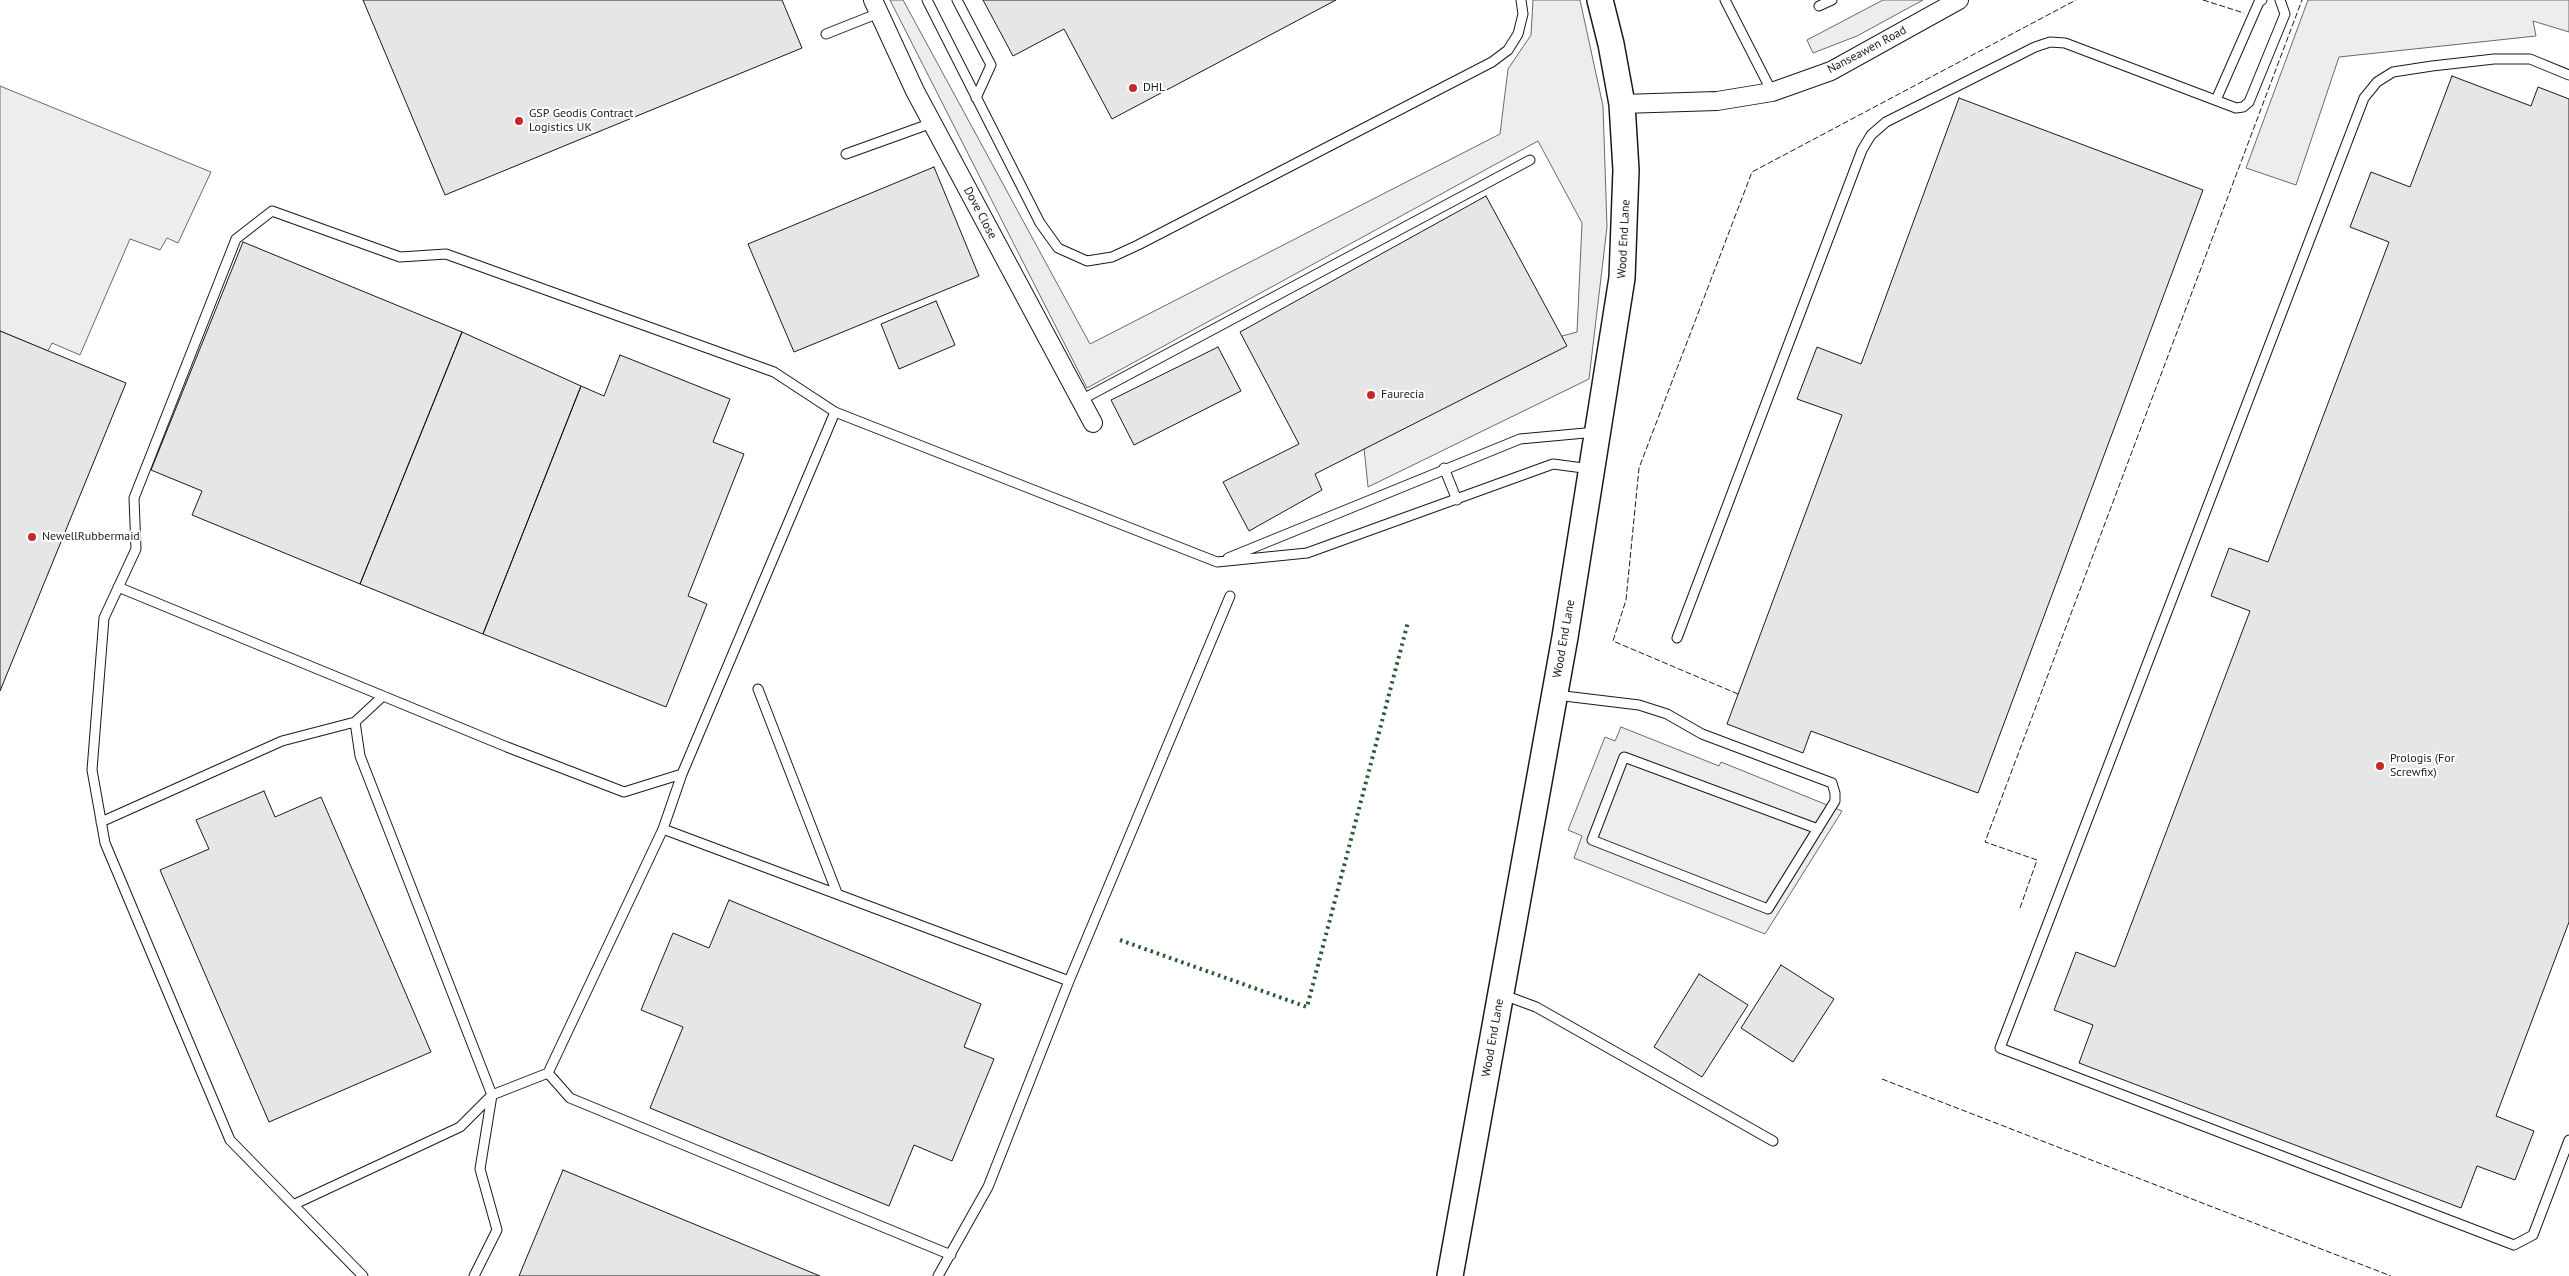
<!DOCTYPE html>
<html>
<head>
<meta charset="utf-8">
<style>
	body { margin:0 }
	canvas { display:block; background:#fff }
</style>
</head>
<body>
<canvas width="2569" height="1276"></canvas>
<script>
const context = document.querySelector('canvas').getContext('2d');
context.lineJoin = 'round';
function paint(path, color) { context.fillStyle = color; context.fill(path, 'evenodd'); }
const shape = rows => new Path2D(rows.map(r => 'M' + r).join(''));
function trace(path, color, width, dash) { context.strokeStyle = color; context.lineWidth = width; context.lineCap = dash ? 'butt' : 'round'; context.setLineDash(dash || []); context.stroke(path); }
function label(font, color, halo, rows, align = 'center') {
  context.font = font + ' "PT Sans",sans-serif'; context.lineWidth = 4; context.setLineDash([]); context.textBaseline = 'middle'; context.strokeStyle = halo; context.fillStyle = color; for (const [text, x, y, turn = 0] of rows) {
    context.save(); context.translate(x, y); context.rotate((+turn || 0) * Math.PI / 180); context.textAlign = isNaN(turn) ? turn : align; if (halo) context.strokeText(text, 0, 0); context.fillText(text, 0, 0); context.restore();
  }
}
const built = shape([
	[890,0,903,0,1090,344,1500,134,1508,69,1531,35,1533,0,1580,0,1603,106,1607,227,1589,379,1368,487,1364,448,1562,336,1577,332,1582,223,1538,141,1087,388,890,0],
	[1883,0,1923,0,1857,36,1813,53,1807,40,1883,0],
	[2308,0,2569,0,2569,32,2533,21,2536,36,2339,57,2296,185,2246,168,2308,0],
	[0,86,211,172,178,243,167,238,160,250,130,239,80,355,52,343,48,351,0,331,0,86],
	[1621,727,1719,766,1721,762,1842,811,1765,934,1574,858,1582,836,1568,830,1605,737,1615,741,1621,727]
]);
paint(built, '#ededed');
trace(built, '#6a6a6a', 1);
const building = shape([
	[363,0,782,0,802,48,445,195,363,0],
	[983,0,1336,0,1112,119,1064,29,1013,56,983,0],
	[2452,76,2531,106,2538,87,2569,99,2569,922,2496,1116,2534,1131,2515,1180,2477,1166,2461,1208,2079,1063,2093,1025,2054,1010,2076,952,2115,967,2250,611,2211,596,2229,548,2268,562,2389,242,2350,227,2371,172,2410,187,2452,76],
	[1959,98,2203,190,1978,793,1811,731,1803,753,1727,724,1842,415,1797,399,1817,347,1861,364,1959,98],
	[934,167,979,276,794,352,748,244,934,167],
	[1486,196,1567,346,1315,474,1322,490,1249,531,1223,482,1299,444,1240,332,1486,196],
	[243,242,462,332,360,584,192,515,202,491,151,470,243,242],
	[936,301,955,345,899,369,881,324,936,301],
	[0,331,126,383,0,691,0,331],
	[462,332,581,386,483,634,360,584,462,332],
	[1218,347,1241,391,1134,445,1111,400,1218,347],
	[620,355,730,399,713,442,744,454,688,596,707,604,666,707,483,634,581,386,604,396,620,355],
	[264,791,275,817,321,797,431,1052,269,1122,160,870,209,849,196,820,264,791],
	[729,900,981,1004,964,1047,994,1059,952,1161,914,1145,889,1206,650,1108,683,1027,641,1010,673,933,709,948,729,900],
	[1781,965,1834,999,1793,1062,1741,1028,1781,965],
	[1699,974,1748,1005,1702,1077,1654,1047,1699,974],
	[563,1170,820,1276,519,1276,563,1170]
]);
paint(building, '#e6e6e6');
trace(building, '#1a1a1a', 1);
const lane = shape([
	[927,0,1040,223,1058,248,1087,261,1112,257,1138,245,1492,62,1508,50,1518,34,1523,14,1521,0],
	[957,0,991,65,976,98],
	[1725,0,1772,92],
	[1819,6,1832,0],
	[826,34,879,13],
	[2569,75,2530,59,2494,59,2432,66,2393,72,2377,82,2364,98,2000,1048,2514,1245,2533,1235,2569,1140],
	[2216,100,2259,2,2262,0],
	[846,154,932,123],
	[1081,400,1530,160],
	[1444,468,1457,500],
	[1228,558,1520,439,1596,432],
	[118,587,507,747,624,792,682,774],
	[1677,638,1862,150,1871,135,1886,122,2035,47,2050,42,2065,43,2236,108,2243,107,2249,102,2285,14,2280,0],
	[758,689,837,893],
	[1556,695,1639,705,1667,714,1702,734,1832,783,1835,793,1835,801,1768,909,1592,840,1624,757,1818,829],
	[101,822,282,741,355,722],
	[663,829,1069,981],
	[1501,994,1536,1007,1773,1141],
	[548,1073,570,1098,951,1255],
	[295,1204,460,1127,492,1095,360,756,355,722,383,696],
	[363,1276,230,1140,105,843,92,770,104,618,136,549,134,498,236,239,272,211,400,257,446,254,774,372,835,412,1217,562,1307,553,1553,464,1591,469],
	[474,1276,497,1230,480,1169,492,1095,548,1073,663,829,682,774,835,412],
	[938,1276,988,1187,1069,981,1230,596]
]);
const street = shape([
	[873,0,915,91,1093,423],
	[1622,104,1717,101,1772,92,1831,71,1959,0]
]);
const secondary = shape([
	[1450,1276,1565,637,1622,278,1626,170,1622,104,1611,44,1600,0]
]);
trace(lane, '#1a1a1a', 11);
trace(street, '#1a1a1a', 20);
trace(secondary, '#1a1a1a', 28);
trace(lane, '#fff', 9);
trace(street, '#fff', 18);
trace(secondary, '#fff', 25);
trace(shape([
	[1120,940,1307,1007,1408,622]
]), '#2b5a34', 4, [2.5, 4]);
trace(shape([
	[2203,0,2244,13],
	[1738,694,1613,641,1626,600,1639,468,1752,172,2076,0],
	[2020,908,2037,860,1985,842,2302,0],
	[1882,1079,2391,1276]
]), '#1a1a1a', 1, [6, 2.5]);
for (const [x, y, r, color] of [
	[1133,88,5,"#c62828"],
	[519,121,5,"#c62828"],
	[1371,395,5,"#c62828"],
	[32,537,5,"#c62828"],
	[2380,766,5,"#c62828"]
]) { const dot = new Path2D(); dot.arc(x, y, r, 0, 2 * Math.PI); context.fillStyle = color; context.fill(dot); trace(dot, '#fff', 2); }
label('12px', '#1a1a1a', '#fff', [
	["Nanseawen Road",1867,50,-28],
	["Dove Close",980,213,62],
	["Wood End Lane",1624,239,-87],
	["Wood End Lane",1564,639,-80],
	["Wood End Lane",1493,1038,-80]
]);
label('12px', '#1a1a1a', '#fff', [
	["DHL",1143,88],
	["GSP Geodis Contract",529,114],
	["Logistics UK",529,128],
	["Faurecia",1381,395],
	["NewellRubbermaid",42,537],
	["Prologis (For",2390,759],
	["Screwfix)",2390,773]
], 'left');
</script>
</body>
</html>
